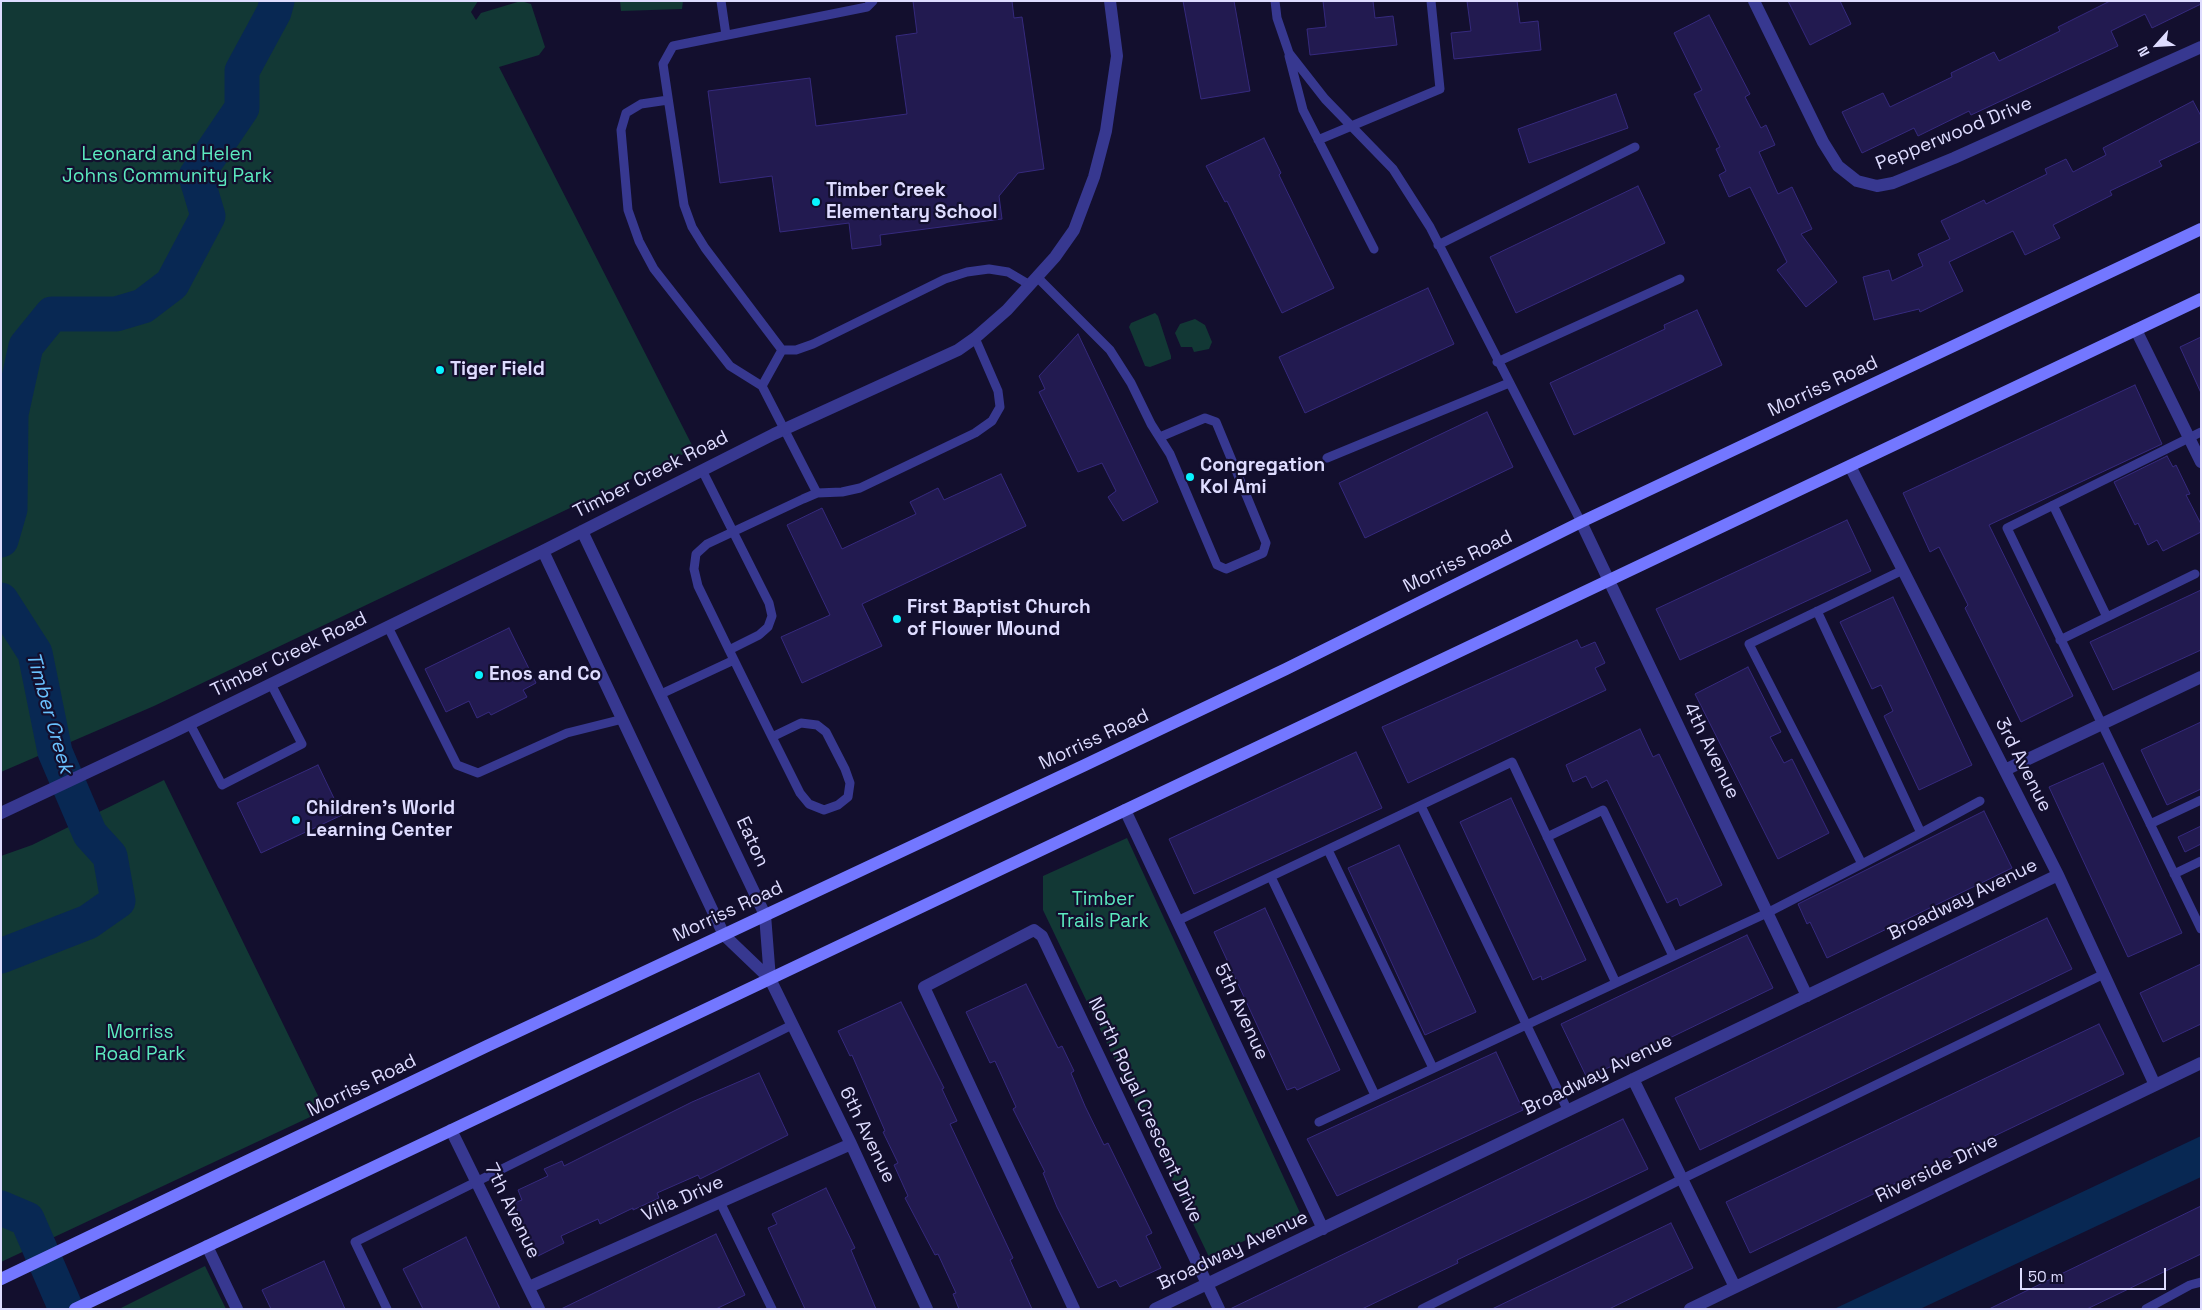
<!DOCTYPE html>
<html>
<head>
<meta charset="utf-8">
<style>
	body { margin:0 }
	#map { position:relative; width:2202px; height:1310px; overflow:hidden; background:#130f2e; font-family:"Space Grotesk",sans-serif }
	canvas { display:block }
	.frame { position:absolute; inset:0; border:2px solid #dedcff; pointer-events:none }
	.north { position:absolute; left:2132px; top:20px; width:50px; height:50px; -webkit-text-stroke:4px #130f2e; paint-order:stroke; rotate:244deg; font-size:14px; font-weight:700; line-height:20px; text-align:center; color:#dedcff }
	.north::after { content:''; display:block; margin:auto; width:18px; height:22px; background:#dedcff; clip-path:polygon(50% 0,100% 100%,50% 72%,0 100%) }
	.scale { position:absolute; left:2020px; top:1268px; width:146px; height:22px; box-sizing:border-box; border:2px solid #dedcff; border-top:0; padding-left:6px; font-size:15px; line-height:18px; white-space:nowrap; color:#dedcff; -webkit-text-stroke:4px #130f2e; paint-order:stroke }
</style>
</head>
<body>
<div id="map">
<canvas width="2202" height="1310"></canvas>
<div class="frame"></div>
<div class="north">N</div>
<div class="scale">50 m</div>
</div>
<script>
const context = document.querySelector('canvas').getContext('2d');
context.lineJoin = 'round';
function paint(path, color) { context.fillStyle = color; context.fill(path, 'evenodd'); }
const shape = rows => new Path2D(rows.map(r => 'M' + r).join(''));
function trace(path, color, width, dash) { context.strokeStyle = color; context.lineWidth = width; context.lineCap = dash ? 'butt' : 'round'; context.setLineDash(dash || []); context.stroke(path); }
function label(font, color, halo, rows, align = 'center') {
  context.font = font + ' "Space Grotesk",sans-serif'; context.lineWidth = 4.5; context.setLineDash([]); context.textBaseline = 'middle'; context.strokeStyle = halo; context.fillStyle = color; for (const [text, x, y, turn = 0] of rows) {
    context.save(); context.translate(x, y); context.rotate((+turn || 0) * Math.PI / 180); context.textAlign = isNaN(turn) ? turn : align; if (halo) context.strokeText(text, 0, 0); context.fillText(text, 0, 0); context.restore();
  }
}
paint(shape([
	[1,1,478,1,471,12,476,20,481,13,521,1,531,4,545,47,539,55,499,67,694,449,154,706,1,772],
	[620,1,683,1,682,9,621,11],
	[1155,313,1158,316,1171,356,1171,359,1150,367,1145,366,1129,327,1131,323],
	[1195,319,1205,325,1212,342,1209,349,1194,352,1192,347,1181,347,1175,333,1180,324],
	[164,780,325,1110,1,1262,1,856,32,845],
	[1127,838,1301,1215,1209,1257,1043,910,1043,876],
	[205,1266,226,1309,119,1309]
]), '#123835');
paint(shape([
	[2201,1136,2201,1177,1920,1309,1834,1309]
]), '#082853');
trace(shape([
	[1,540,10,509,11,414,26,346,52,314,116,314,143,306,172,284,208,216,196,176,242,108,242,71,274,12,277,1],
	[1,600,35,653,55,752,90,834,110,856,118,901,88,922,1,956],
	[1,1208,27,1219,66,1309]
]), '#082853', 35);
const building = shape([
	[913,1,1012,1,1014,18,1022,17,1044,169,1018,173,999,196,1002,219,880,235,881,245,852,249,849,223,780,232,772,176,720,183,708,91,810,78,816,126,907,114,896,36,917,33,913,1],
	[1183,1,1234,1,1250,91,1201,99,1183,1],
	[1323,1,1373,1,1375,18,1393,16,1397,45,1310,55,1307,29,1326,27,1323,1],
	[1467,1,1517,1,1520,23,1538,21,1541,50,1454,59,1451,33,1471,31,1467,1],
	[1788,1,1840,1,1851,24,1810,45,1788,1],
	[2110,1,2201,1,2201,4,2152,28,2145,14,2111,31,2118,46,1971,115,1969,111,1918,136,1914,128,1862,153,1842,112,1883,93,1890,107,1952,77,1951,73,1994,52,1999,61,2060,31,2058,27,2110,1],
	[1709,15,1750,94,1745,97,1761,128,1766,125,1775,145,1759,152,1778,194,1792,187,1812,229,1801,234,1837,282,1806,307,1777,270,1787,262,1750,187,1729,197,1719,175,1726,171,1716,149,1720,147,1694,94,1702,90,1674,33,1709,15],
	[1616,94,1628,128,1529,163,1518,129,1616,94],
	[2193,101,2201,116,2201,141,2159,161,2162,166,2110,191,2112,195,2053,225,2060,238,2025,255,2013,231,1949,262,1963,291,1920,312,1919,309,1874,320,1863,277,1889,270,1892,281,1923,266,1918,254,1950,239,1941,221,1984,200,1986,204,2047,174,2045,169,2066,159,2073,172,2106,155,2103,148,2193,101],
	[1264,138,1281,173,1279,175,1334,288,1282,313,1227,201,1225,202,1206,166,1264,138],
	[1638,186,1665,243,1516,313,1490,257,1638,186],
	[1428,288,1454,344,1305,413,1279,357,1428,288],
	[1697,310,1722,365,1574,435,1550,383,1665,329,1664,325,1697,310],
	[1078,334,1158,502,1123,521,1108,497,1116,491,1102,463,1078,472,1039,392,1045,389,1039,376,1078,334],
	[2201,337,2201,393,2180,347,2201,337],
	[2135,385,2162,444,1989,525,2073,696,2021,722,1965,608,1968,605,1939,547,1930,552,1903,493,2135,385],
	[1487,412,1513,467,1365,538,1339,483,1487,412],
	[2167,456,2173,467,2176,465,2190,494,2186,495,2201,524,2201,532,2163,551,2157,540,2148,545,2138,523,2135,525,2114,482,2167,456],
	[1001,474,1026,526,862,604,882,646,802,683,781,637,830,615,787,525,822,508,842,549,916,514,910,502,938,488,944,500,1001,474],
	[1847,520,1871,571,1680,660,1656,609,1847,520],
	[2201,590,2201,650,2113,690,2090,642,2201,590],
	[1893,597,1972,765,1919,790,1884,716,1893,711,1881,685,1872,689,1840,622,1893,597],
	[509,628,536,683,523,690,527,697,491,715,489,712,477,718,469,701,446,712,425,669,509,628],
	[1577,640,1581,648,1595,642,1605,663,1595,668,1606,690,1408,783,1382,727,1577,640],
	[1748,667,1781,732,1770,737,1784,763,1792,759,1829,833,1778,859,1695,694,1748,667],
	[2201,722,2201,789,2167,805,2141,750,2201,722],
	[1640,729,1653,757,1659,754,1722,885,1680,906,1677,898,1667,903,1607,780,1592,788,1586,776,1573,782,1566,765,1640,729],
	[1356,752,1382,808,1194,894,1169,839,1356,752],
	[2103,763,2182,933,2128,957,2049,787,2103,763],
	[318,765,342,815,261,853,237,803,318,765],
	[1511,798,1586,960,1542,980,1541,976,1533,980,1460,822,1511,798],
	[1984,811,2012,868,1827,958,1810,922,1807,924,1798,904,1984,811],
	[2201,826,2201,844,2185,852,2178,837,2201,826],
	[1399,845,1476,1012,1425,1035,1348,868,1399,845],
	[1265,908,1340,1070,1297,1090,1295,1087,1287,1090,1214,932,1265,908],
	[2047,918,2072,969,1700,1150,1675,1098,2047,918],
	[1747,935,1773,988,1587,1078,1561,1024,1747,935],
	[2201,964,2201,1024,2163,1042,2140,993,2201,964],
	[1026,984,1058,1048,1062,1046,1074,1071,1071,1073,1085,1106,1104,1145,1108,1143,1152,1233,1146,1236,1161,1268,1120,1287,1116,1280,1098,1288,1057,1207,1043,1173,1045,1172,1013,1109,1016,1107,995,1061,990,1063,966,1012,1026,984],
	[901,1002,944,1088,942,1089,957,1121,950,1124,1013,1258,1010,1260,1032,1309,959,1309,953,1294,956,1293,938,1254,935,1255,905,1198,908,1196,894,1165,898,1163,883,1132,885,1131,852,1055,850,1056,838,1031,901,1002],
	[2099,1024,2124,1074,1750,1253,1726,1202,2099,1024],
	[1496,1052,1523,1110,1337,1196,1307,1139,1496,1052],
	[759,1073,788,1135,700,1179,698,1175,657,1193,659,1198,633,1210,633,1208,600,1224,598,1219,561,1236,564,1243,538,1256,514,1203,522,1200,518,1190,548,1176,544,1169,562,1161,564,1166,692,1102,759,1073],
	[1623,1119,1648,1169,1457,1260,1458,1263,1362,1309,1230,1309,1623,1119],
	[826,1188,855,1248,851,1250,876,1309,805,1309,768,1228,777,1224,772,1214,826,1188],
	[2201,1206,2201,1254,2087,1309,1989,1309,2201,1206],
	[1671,1223,1693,1268,1609,1309,1492,1309,1671,1223],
	[716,1234,745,1295,716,1309,561,1309,716,1234],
	[466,1237,500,1309,423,1309,403,1269,466,1237],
	[324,1261,345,1309,271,1309,262,1290,324,1261]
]);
paint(building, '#221a50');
trace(building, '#362a7e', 1);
trace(shape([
	[721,1,726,35],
	[1275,1,1277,18,1289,53,1325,99,1393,169,1430,227,1581,522],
	[1289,56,1303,110,1374,249],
	[668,100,641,104,626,113,621,130,628,210,639,241,654,269,730,366,762,386],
	[1318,140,1440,89,1431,1],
	[1438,245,1635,147],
	[1037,277,1110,350,1131,383,1151,424,1170,454,1217,565,1226,569,1263,553,1266,543,1216,422,1205,418,1160,437],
	[782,350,796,350,813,344,945,279,967,272,989,269,1008,272,1030,285],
	[1497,362,1680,279],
	[2201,432,2007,528,2201,929],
	[1327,458,1509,383],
	[702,470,769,603,772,616,768,627,759,635,729,650],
	[817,493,762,386,782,350,705,248,692,227,684,205,663,64,673,46,867,7,873,1],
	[2053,505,2107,617],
	[1817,611,1921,833,1862,864],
	[388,627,457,765,478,773,567,733,623,719],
	[2060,640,2195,574],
	[661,694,734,660],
	[190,724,222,785,302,744,271,684],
	[772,737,801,723,817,725,826,732,845,769,850,783,848,797,838,805,824,810,809,804,800,793,772,737,734,660,698,586,694,569,696,554,707,544,803,499,817,493,842,492,860,488,975,433,992,421,1000,407,998,391,975,338],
	[1421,806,1568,1111],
	[2150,824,2201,800],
	[1921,833,1980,801],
	[1547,837,1603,810,1673,956],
	[1328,850,1433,1068],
	[2174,874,2201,861],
	[1271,877,1375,1095],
	[1177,921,1512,762,1616,983,1767,913,1862,864,1749,644,1903,570],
	[1319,1122,1616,983],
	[720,1202,772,1309],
	[387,1309,355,1242,792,1025],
	[1422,1309,1682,1179,2104,974],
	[2146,1309,2190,1285,2201,1282]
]), '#373890', 9);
trace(shape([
	[1754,1,1823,142,1838,166,1857,181,1877,186,1893,183,1954,158,2201,47],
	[2136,330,2201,462],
	[1850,466,2058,875,2155,1085],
	[1581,522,1807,996],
	[2005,770,2201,677],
	[1125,810,1323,1229],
	[770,979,851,1144,927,1309],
	[1633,1079,1735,1287],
	[451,1130,539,1309],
	[207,1246,237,1309],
	[529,1287,851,1144],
	[1074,1309,924,987,1034,930,1042,936,1219,1309],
	[1155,1309,2058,875],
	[1690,1309,2201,1063]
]), '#373890', 12);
trace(shape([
	[582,531,765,915,770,979],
	[543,551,724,935,770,979],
	[1,813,171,733,543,551,774,434,958,350,975,338,1007,310,1055,257,1074,230,1094,177,1106,131,1117,56,1110,1]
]), '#373890', 12);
trace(shape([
	[1,1279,487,1046,1085,765,1286,669,1581,522,2201,229],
	[75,1309,2201,299]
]), '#7377ff', 12);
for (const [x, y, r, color] of [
	[816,202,5,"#08f3ff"],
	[440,370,5,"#08f3ff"],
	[1190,477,5,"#08f3ff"],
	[897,619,5,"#08f3ff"],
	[479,675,5,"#08f3ff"],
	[296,820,5,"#08f3ff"]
]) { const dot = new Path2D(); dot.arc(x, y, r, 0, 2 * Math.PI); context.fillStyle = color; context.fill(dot); trace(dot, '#130f2e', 2); }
label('19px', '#dedcff', '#130f2e', [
	["Pepperwood Drive",1954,134,-22],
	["Morriss Road",1823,387,-25],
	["Timber Creek Road",651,475,-27],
	["Morriss Road",1458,562,-26],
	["Timber Creek Road",289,655,-26],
	["Morriss Road",1094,740,-25],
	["4th Avenue",1711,751,64],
	["3rd Avenue",2023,765,63],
	["Eaton",752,842,65],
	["Broadway Avenue",1963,900,-26],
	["Morriss Road",728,912,-25],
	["5th Avenue",1241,1012,65],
	["Broadway Avenue",1598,1075,-26],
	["Morriss Road",362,1086,-26],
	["North Royal Crescent Drive",1145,1110,65],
	["6th Avenue",867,1135,64],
	["Riverside Drive",1937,1169,-26],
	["Villa Drive",683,1199,-24],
	["7th Avenue",512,1211,64],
	["Broadway Avenue",1233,1251,-25]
]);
label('19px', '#5ceabf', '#130f2e', [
	["Leonard and Helen",167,155],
	["Johns Community Park",167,177],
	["Timber",1103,900],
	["Trails Park",1103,922],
	["Morriss",140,1033],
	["Road Park",140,1055]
]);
label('bold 19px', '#dedcff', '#130f2e', [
	["Timber Creek",826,191],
	["Elementary School",826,213],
	["Tiger Field",450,370],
	["Congregation",1200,466],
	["Kol Ami",1200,488],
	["First Baptist Church",907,608],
	["of Flower Mound",907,630],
	["Enos and Co",489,675],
	["Children's World",306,809],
	["Learning Center",306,831]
], 'left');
label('italic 20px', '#6ac2ff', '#130f2e', [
	["Timber Creek",49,713,74]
]);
</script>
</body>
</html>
